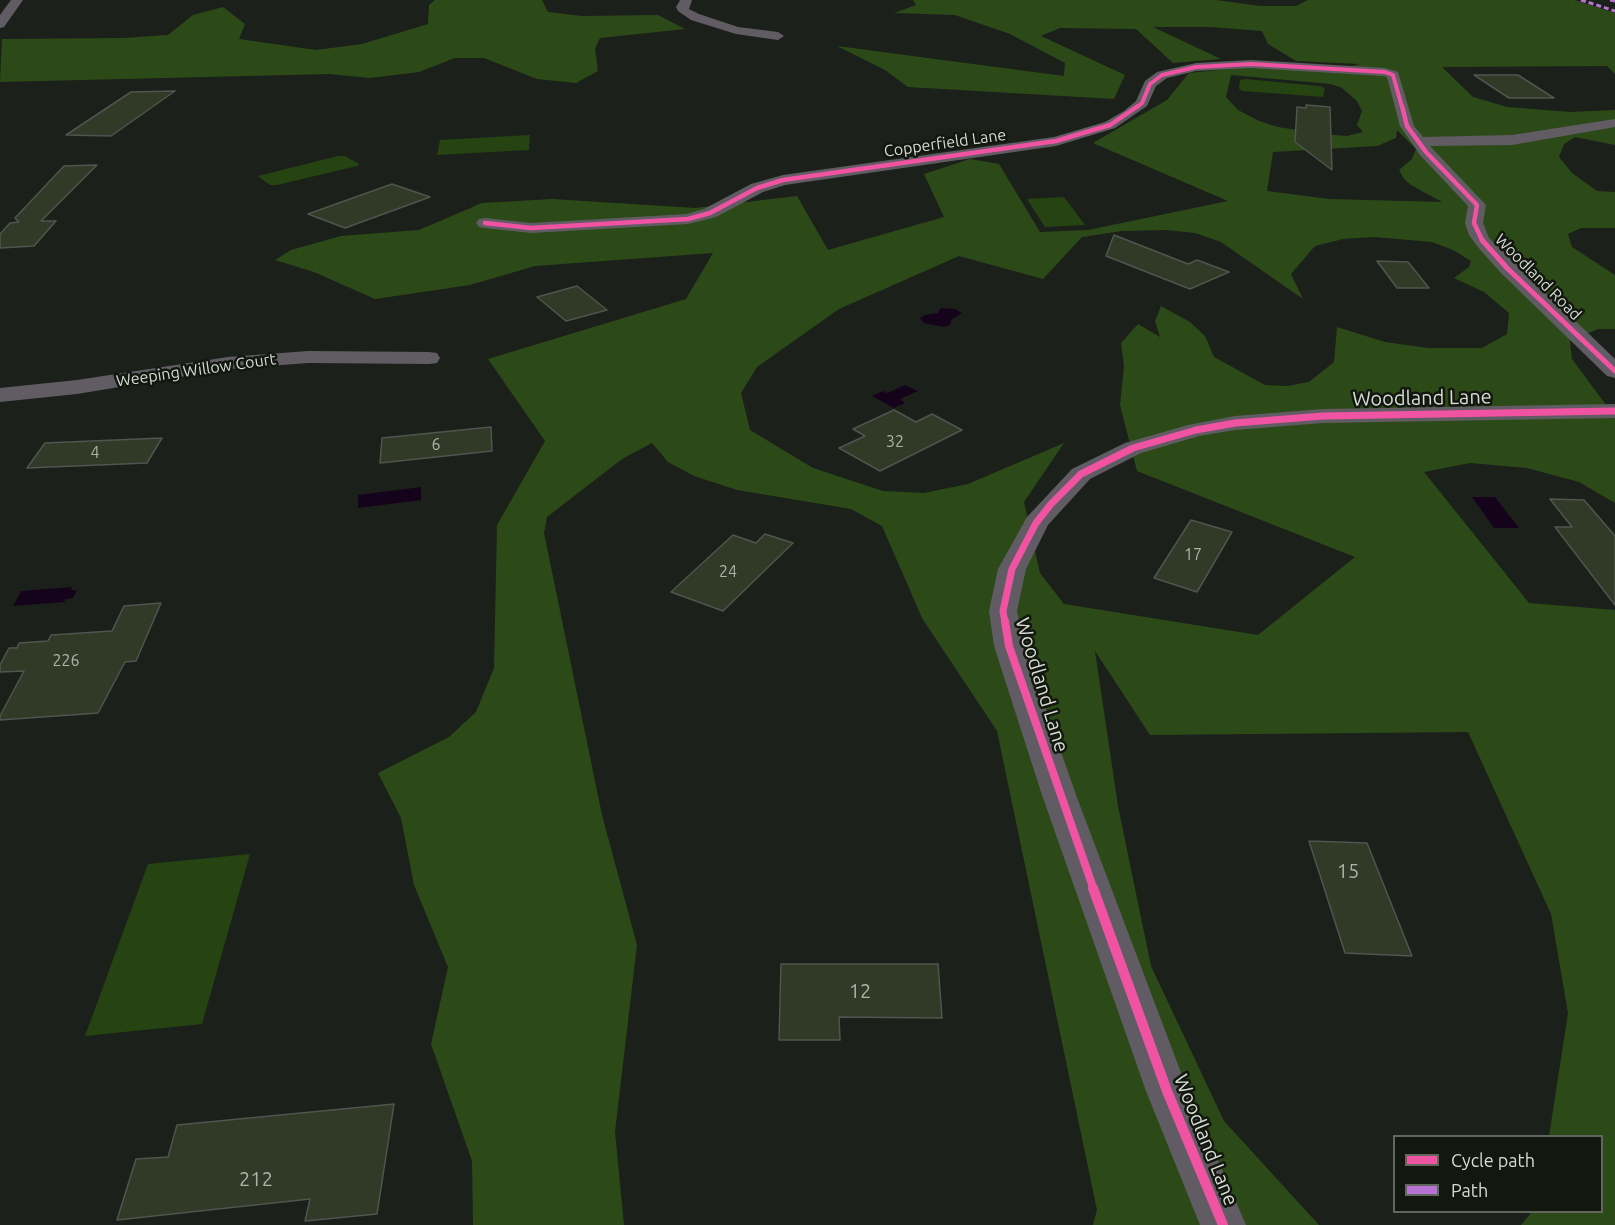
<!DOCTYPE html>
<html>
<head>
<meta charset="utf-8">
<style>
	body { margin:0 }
	#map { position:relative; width:1615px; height:1225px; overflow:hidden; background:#1c201a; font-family:Ubuntu,sans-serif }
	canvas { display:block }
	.legend { position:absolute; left:1393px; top:1135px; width:210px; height:78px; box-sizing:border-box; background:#12180f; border:2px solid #61665e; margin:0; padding:8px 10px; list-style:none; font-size:18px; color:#d7dbd4 }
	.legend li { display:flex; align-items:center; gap:12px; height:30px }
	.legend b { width:30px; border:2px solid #61665e }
</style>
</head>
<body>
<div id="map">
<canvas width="1615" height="1225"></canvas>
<ul class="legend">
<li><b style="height:8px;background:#f153a3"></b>Cycle path</li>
<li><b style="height:8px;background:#b673d3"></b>Path</li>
</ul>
</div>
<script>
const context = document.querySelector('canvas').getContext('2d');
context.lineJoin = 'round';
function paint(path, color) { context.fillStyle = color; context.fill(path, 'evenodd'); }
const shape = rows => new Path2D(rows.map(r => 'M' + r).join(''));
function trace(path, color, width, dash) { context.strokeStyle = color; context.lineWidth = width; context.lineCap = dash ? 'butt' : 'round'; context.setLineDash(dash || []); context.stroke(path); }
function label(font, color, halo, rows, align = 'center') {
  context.font = font + ' Ubuntu,sans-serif'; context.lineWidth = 5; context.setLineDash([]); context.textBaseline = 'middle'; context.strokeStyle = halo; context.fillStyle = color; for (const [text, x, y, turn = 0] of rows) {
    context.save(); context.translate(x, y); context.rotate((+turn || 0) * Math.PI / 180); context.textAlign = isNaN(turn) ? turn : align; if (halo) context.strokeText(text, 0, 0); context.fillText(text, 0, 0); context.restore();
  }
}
paint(shape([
	[1245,79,1319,86,1325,88,1323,97,1243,91,1239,89,1240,80],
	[530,135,529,150,437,155,440,140],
	[338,156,345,156,359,164,357,166,277,185,270,185,258,176],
	[1064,197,1085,225,1045,227,1027,199],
	[250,854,202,1024,85,1036,148,864]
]), '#264312');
paint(shape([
	[435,0,542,0,548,12,582,16,658,15,685,29,600,38,595,49,598,71,576,83,537,79,484,58,455,58,419,72,370,78,329,74,0,82,2,39,124,38,168,35,193,15,223,7,245,24,239,39,316,50,362,44,428,24,429,5],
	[913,0,1216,0,1260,6,1296,6,1308,0,1574,0,1615,13,1615,74,1607,66,1442,67,1473,97,1507,107,1571,112,1615,110,1615,145,1575,137,1564,144,1559,157,1572,173,1597,191,1615,192,1615,228,1581,228,1568,234,1572,247,1615,275,1615,329,1598,329,1570,341,1572,359,1615,417,1615,503,1579,482,1527,468,1470,463,1424,472,1529,603,1615,610,1615,1225,1521,1225,1532,1212,1602,1212,1602,1136,1549,1136,1568,1013,1551,914,1468,732,1150,735,1095,651,1118,806,1151,966,1224,1121,1319,1225,1093,1225,1097,1210,997,731,922,618,882,526,851,509,737,490,694,476,668,462,652,443,622,459,547,517,544,533,602,815,637,945,615,1132,624,1225,473,1225,472,1161,431,1044,448,967,414,885,401,818,378,773,449,737,476,712,494,668,497,525,545,441,488,359,686,299,713,253,535,266,470,285,375,299,314,272,275,260,291,250,341,236,419,230,482,203,552,199,695,208,797,196,828,250,944,217,924,174,970,159,999,164,1040,232,1088,230,1228,201,1093,143,1167,100,1189,73,1240,68,1348,67,1360,64,1296,61,1268,44,1262,31,1211,27,1153,27,1221,59,1173,63,1136,29,1060,28,1041,36,1125,75,1114,99,908,87,885,70,837,46,1064,76,1065,63,1010,34,955,15,894,13,916,5],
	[1231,75,1331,84,1342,88,1357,101,1362,111,1357,125,1363,132,1347,136,1321,134,1278,127,1259,121,1238,110,1226,97],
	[1397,130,1416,149,1412,159,1399,170,1404,179,1411,185,1442,202,1329,199,1267,191,1273,152,1377,146,1396,138],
	[1166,230,1195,233,1221,242,1303,299,1291,274,1315,246,1343,239,1374,237,1432,242,1453,250,1471,261,1469,267,1454,278,1484,292,1509,313,1507,334,1482,348,1428,348,1385,342,1337,327,1334,362,1309,382,1287,386,1265,385,1214,357,1205,336,1190,322,1161,306,1155,321,1160,337,1138,324,1121,343,1124,366,1120,405,1137,471,1355,557,1258,635,1064,604,1040,573,1024,502,1064,443,968,484,924,493,883,491,813,468,750,430,741,393,757,367,839,309,959,256,1043,279,1082,237,1122,231]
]), '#2c4a17');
paint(shape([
	[941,308,955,309,962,313,951,320,950,325,944,327,924,323,920,318,925,315,938,313],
	[905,385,918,391,900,399,905,403,894,408,872,396,883,391,887,393],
	[421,487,421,500,358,508,358,495],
	[1472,497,1495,497,1519,528,1494,528],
	[72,587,71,590,77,590,73,598,66,599,64,602,13,606,21,591]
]), '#15031c');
const building = shape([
	[1474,75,1518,75,1554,98,1509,98,1474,75],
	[175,91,111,136,66,135,131,92,175,91],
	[1306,105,1330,107,1332,170,1295,142,1297,107,1306,108,1306,105],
	[97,165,41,221,56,221,34,246,0,248,0,234,10,223,19,222,15,218,64,166,97,165],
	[392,184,430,197,345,228,308,214,392,184],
	[1114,235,1188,264,1197,260,1229,272,1190,289,1106,256,1114,235],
	[1377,261,1408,262,1429,288,1397,288,1377,261],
	[577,286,607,310,566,321,537,297,577,286],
	[894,410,916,422,932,414,962,430,880,471,839,448,865,436,853,429,894,410],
	[491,427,492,451,380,463,382,438,491,427],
	[162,438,147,463,27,468,45,443,162,438],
	[1550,499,1584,500,1615,536,1615,605,1555,527,1572,527,1550,499],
	[1191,520,1232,532,1197,592,1154,578,1191,520],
	[765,534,793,543,723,611,671,592,733,535,756,543,765,534],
	[161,603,136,661,125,662,98,713,0,720,0,716,24,671,0,672,0,665,9,648,17,648,19,643,48,641,51,635,112,631,124,606,161,603],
	[1309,841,1367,843,1412,956,1345,953,1309,841],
	[781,964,938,964,942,1018,839,1017,840,1040,779,1040,781,964],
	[394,1104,377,1214,305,1221,310,1199,117,1220,136,1159,168,1157,177,1125,394,1104]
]);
paint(building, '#303a27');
trace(building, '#51544f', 1.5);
paint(shape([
	[11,0,23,0,4,27,0,28,0,15,11,0],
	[680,0,692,0,689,9,699,14,738,27,778,32,784,36,778,40,736,34,691,20,678,11,676,7,680,0],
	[1251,60,1385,68,1398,72,1414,126,1423,137,1512,135,1615,119,1615,127,1512,145,1430,146,1486,205,1483,223,1489,238,1615,359,1615,378,1607,376,1500,272,1477,246,1469,235,1465,223,1468,206,1420,155,1400,126,1387,77,1383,76,1251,68,1196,71,1167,78,1156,86,1147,106,1115,128,1056,146,785,185,763,192,716,217,688,224,531,233,485,228,479,227,476,223,479,219,485,218,531,223,687,214,704,209,751,184,783,175,1054,137,1105,122,1124,111,1136,101,1145,81,1157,72,1196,63,1251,60],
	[308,351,429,352,437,353,440,358,437,363,429,364,308,363,228,369,77,394,0,402,0,388,77,380,228,357,308,351],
	[1615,404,1615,418,1323,423,1235,430,1199,436,1141,453,1090,479,1048,525,1026,569,1017,611,1024,646,1076,795,1188,1091,1246,1225,1200,1225,1146,1091,1042,795,994,646,989,611,998,569,1027,517,1072,469,1125,443,1188,425,1235,416,1323,409,1615,404]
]), '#615c63');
trace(shape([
	[1581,0,1615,11],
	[1610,0,1615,1]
]), '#b673d3', 3, [5, 3]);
trace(shape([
	[1137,107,1142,103,1150,84,1162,75,1196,67,1251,64,1385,72,1393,75,1402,107]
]), '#f153a3', 4);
trace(shape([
	[1402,106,1407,126,1426,152,1477,205,1474,223,1483,242],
	[485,223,531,228,688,219,710,213,757,188,783,180,1056,141,1110,125,1138,106]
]), '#f153a3', 4.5);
trace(shape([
	[1482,240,1507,268,1615,371]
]), '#f153a3', 5);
trace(shape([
	[1005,623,1003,611,1012,569,1036,523,1051,504,1081,474,1133,448,1196,430,1235,423,1323,416,1615,411]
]), '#f153a3', 7);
trace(shape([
	[1005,621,1009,646,1094,890]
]), '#f153a3', 8);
trace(shape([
	[1093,888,1167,1091,1223,1225]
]), '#f153a3', 10);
label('16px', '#d7dbd4', '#12180f', [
	["Copperfield Lane",945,143,-8],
	["Woodland Road",1538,277,45],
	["Weeping Willow Court",196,370,-8]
]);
label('16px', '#adb3a9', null, [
	["32",895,442],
	["6",436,445],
	["4",95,453],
	["17",1193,555],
	["24",728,572],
	["226",66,661]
]);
label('20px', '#d7dbd4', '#12180f', [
	["Woodland Lane",1422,398,-1],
	["Woodland Lane",1042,685,73],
	["Woodland Lane",1206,1140,68]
]);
label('20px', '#adb3a9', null, [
	["15",1348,871],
	["12",860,991],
	["212",256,1179]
]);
</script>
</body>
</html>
